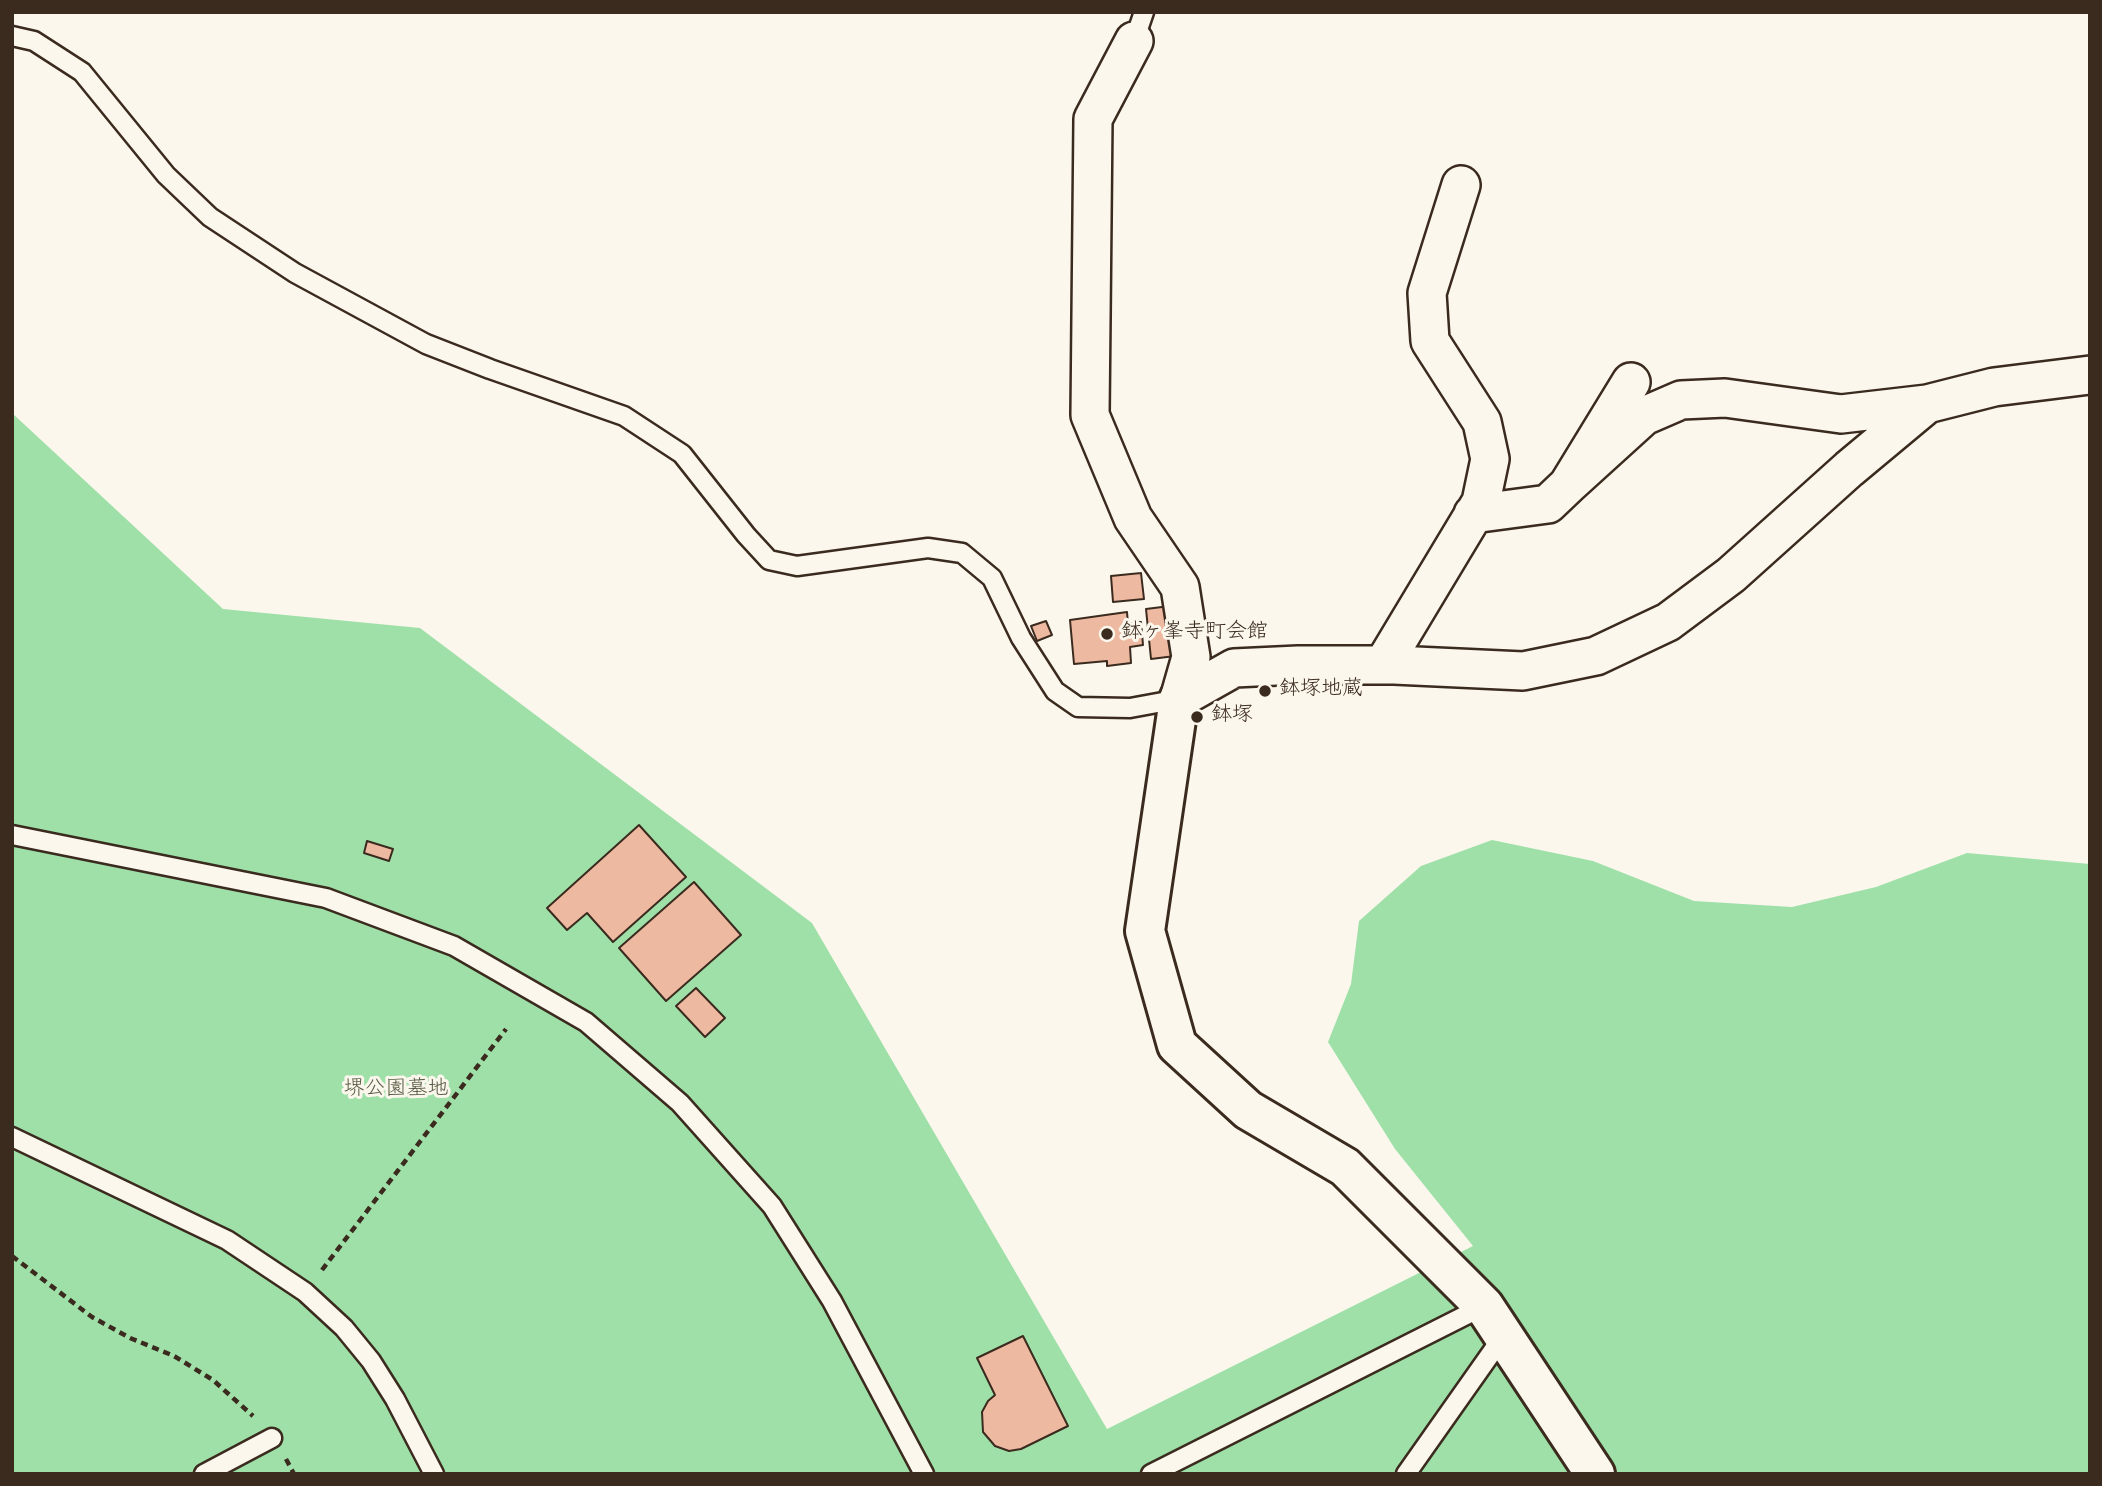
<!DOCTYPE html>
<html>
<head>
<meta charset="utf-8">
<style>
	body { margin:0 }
	#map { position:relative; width:2102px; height:1486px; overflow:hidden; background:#fbf7ec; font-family:"Gochi Hand",sans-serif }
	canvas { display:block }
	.frame { position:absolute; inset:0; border:14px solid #3b2a1e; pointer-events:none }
</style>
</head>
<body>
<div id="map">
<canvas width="2102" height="1486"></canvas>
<div class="frame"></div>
</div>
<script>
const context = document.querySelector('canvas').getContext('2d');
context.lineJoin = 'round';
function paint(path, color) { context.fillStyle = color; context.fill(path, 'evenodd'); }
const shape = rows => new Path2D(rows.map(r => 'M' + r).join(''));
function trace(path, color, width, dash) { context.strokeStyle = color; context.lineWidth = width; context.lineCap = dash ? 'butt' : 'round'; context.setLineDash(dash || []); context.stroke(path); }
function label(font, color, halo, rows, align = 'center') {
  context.font = font + ' "Gochi Hand","Klee One",sans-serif'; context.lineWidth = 6; context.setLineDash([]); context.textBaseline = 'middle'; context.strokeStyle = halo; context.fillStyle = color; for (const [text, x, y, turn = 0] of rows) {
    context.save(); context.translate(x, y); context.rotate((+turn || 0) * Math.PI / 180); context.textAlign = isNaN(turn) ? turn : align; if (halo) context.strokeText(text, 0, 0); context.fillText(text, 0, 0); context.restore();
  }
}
paint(shape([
	[12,413,223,609,420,628,812,923,1107,1429,1473,1246,1395,1149,1328,1042,1351,984,1359,921,1421,866,1492,840,1593,861,1694,901,1792,907,1876,887,1967,853,2090,864,2090,1474,12,1474]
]), '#9fe0a9');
const building = shape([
	[1141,573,1144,599,1113,602,1111,576,1141,573],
	[1170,606,1175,656,1151,659,1146,609,1170,606],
	[1127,612,1128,624,1141,622,1143,645,1130,647,1131,663,1107,666,1107,661,1074,664,1070,620,1127,612],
	[1046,621,1052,635,1037,641,1031,626,1046,621],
	[639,825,686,877,613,942,587,913,567,930,547,908,639,825],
	[367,841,393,849,389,861,364,853,367,841],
	[694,882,741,935,666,1001,619,948,694,882],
	[696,988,725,1018,705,1037,676,1006,696,988],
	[1023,1336,1068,1426,1021,1449,1009,1451,995,1446,983,1432,982,1412,988,1401,995,1395,977,1358,1023,1336]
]);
paint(building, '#eeb9a1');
trace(building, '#3b2a1e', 2);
const lane = shape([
	[12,36,34,41,82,72,166,175,210,217,295,273,426,344,490,369,624,416,682,454,746,535,769,560,797,566,928,548,962,553,992,578,1021,638,1055,691,1078,707,1130,708,1179,699],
	[1134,41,1144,12],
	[12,835,326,898,454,946,586,1022,680,1103,772,1206,832,1301,924,1474],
	[12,1137,227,1240,305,1292,344,1328,371,1361,395,1399,434,1474],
	[204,1474,272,1438],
	[1151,1474,1484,1306],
	[1406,1474,1504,1335]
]);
const street = shape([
	[1134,41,1093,119,1090,415,1133,518,1180,587,1191,657,1179,699],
	[1568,485,1644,416,1681,400,1725,398,1841,414,1927,404],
	[1473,514,1548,504,1568,485,1631,382],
	[1383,665,1481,502,1490,459,1482,422,1430,341,1427,293,1461,185],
	[1179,699,1234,668,1298,665,1394,665,1523,671,1596,656,1668,622,1731,575,1849,469,1927,404,1994,387,2090,375]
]);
const secondary = shape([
	[1179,699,1145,931,1177,1045,1248,1110,1345,1167,1484,1306,1595,1474]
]);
trace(lane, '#3b2a1e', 23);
trace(street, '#3b2a1e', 42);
trace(secondary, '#3b2a1e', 44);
trace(shape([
	[12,1256,92,1317,130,1338,174,1356,213,1380,253,1416],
	[322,1270,506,1029],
	[286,1459,294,1474]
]), '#3b2a1e', 4.5, [7, 5]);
trace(lane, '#fbf7ec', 18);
trace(street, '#fbf7ec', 37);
trace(secondary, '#fbf7ec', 38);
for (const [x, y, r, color] of [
	[1107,634,7,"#3b2a1e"],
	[1265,691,7,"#3b2a1e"],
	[1197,717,7,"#3b2a1e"]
]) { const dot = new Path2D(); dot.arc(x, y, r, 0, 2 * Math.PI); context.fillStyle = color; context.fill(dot); trace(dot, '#fbf7ec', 2.5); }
label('21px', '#3b2a1e', '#fbf7ec', [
	["鉢ヶ峯寺町会館",1121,634],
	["鉢塚地蔵",1279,691],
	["鉢塚",1211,717]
], 'left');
label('21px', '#545841', '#fbf7ec', [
	["堺公園墓地",396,1091]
]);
</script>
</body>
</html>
